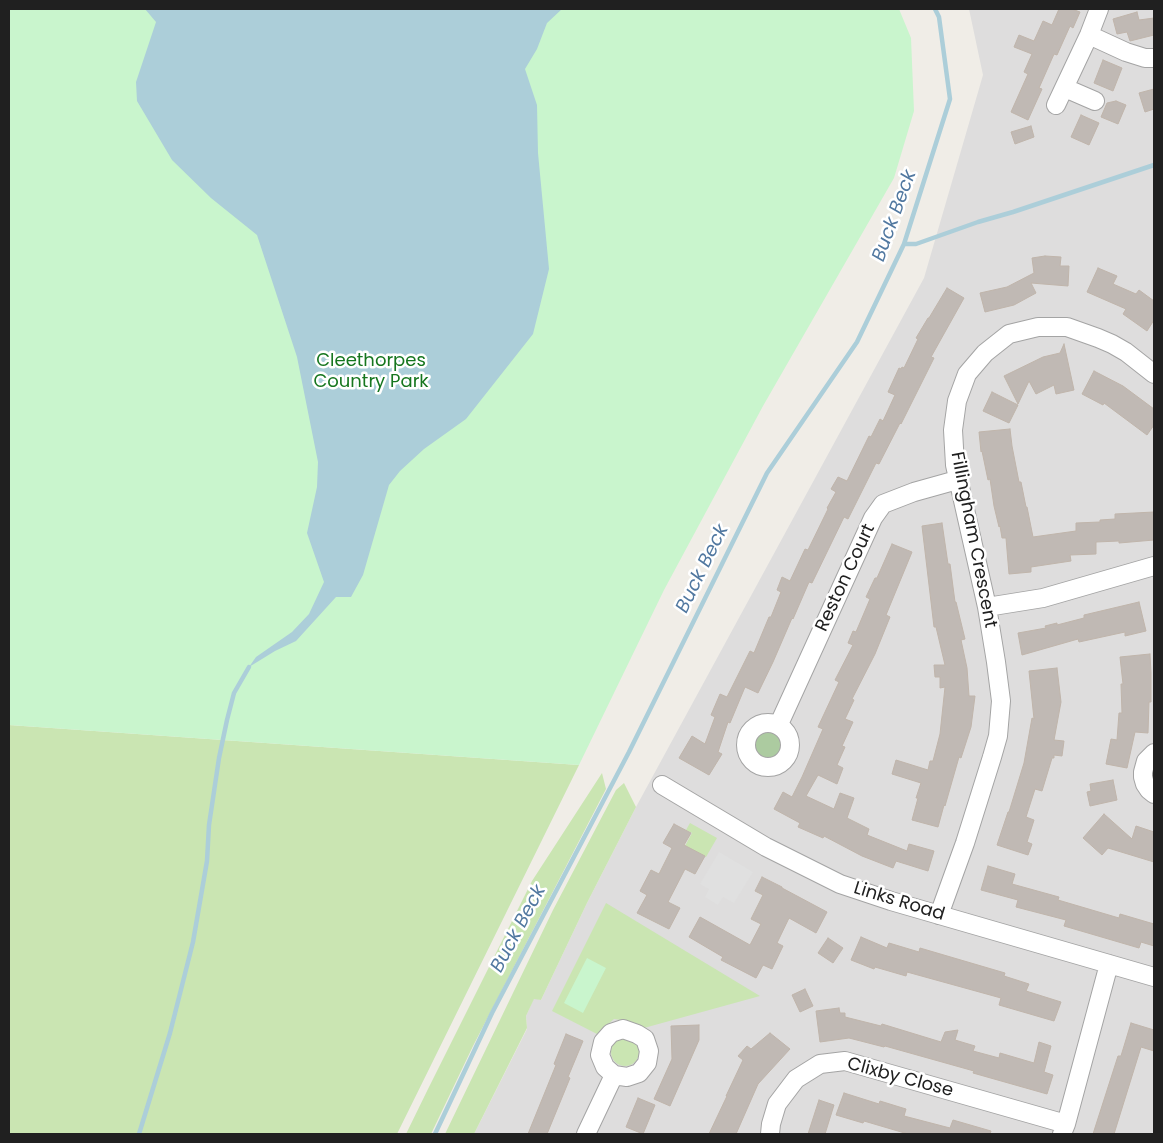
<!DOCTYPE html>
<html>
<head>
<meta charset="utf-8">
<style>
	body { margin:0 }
	#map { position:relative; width:1163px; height:1143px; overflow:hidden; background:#f0ede7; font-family:Poppins,sans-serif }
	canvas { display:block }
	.frame { position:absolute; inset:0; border:10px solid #202020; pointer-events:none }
</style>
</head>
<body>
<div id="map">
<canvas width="1163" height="1143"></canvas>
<div class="frame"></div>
</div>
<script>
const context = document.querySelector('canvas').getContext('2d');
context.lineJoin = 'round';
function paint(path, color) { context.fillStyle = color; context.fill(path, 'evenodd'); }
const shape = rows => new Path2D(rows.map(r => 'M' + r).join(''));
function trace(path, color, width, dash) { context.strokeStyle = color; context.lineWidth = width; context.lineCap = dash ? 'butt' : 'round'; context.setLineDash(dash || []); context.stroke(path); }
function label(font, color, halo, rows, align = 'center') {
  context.font = font + ' Poppins,sans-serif'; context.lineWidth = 5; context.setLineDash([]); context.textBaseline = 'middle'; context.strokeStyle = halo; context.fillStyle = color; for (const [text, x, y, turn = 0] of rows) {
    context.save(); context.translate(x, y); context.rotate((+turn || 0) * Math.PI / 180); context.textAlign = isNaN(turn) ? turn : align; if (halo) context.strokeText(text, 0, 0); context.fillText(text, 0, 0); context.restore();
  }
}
paint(shape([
	[969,9,1154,9,1154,1134,474,1134,527,1029,526,1016,534,998,541,1000,587,903,636,807,924,278,983,75]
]), '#dedddd');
paint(shape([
	[9,725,579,765,397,1134,9,1134],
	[602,773,606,789,473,1046,431,1134,406,1134,428,1089,532,881],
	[624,783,636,807,587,903,541,1000,534,999,526,1016,527,1028,474,1134,445,1134,553,910,616,790],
	[690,823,717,838,706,857,685,846,692,833,686,830],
	[606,903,760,996,644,1028,628,1021,614,1019,597,1034,552,1011],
	'611 1052a14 14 0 1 1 28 0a14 14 0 1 1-28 0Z'
]), '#cae5b2');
paint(shape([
	'753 746a15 15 0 1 1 30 0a15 15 0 1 1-30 0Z'
]), '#accba0');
paint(shape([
	[9,9,899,9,911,38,914,111,894,178,763,406,664,590,579,765,9,725],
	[587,958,606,968,583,1013,564,1003]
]), '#c9f5cd');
paint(shape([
	[719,852,753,872,734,903,723,897,718,905,705,897,709,889,700,884]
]), '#e0e0e0');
paint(shape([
	[145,9,562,9,547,23,537,49,525,69,537,105,538,153,549,269,533,334,466,419,424,449,400,471,389,485,363,575,351,597,336,597,296,641,275,651,249,667,256,657,292,632,309,614,324,582,307,533,317,487,318,462,297,357,257,235,211,198,172,160,137,101,136,82,156,22]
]), '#acced9');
trace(shape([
	[904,244,916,244,978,222,1013,212,1154,165],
	[139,1134,170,1033,193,942,207,861,209,825,219,758,227,720,234,693,249,667],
	[435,1134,492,1013,629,752,767,473,857,342,904,244,950,99,939,17,935,9]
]), '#acced9', 4.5);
const building = shape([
	[1059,9,1072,9,1080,12,1073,28,1070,26,1057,55,1054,54,1039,88,1042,89,1028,120,1011,112,1028,74,1024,72,1032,54,1014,47,1019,35,1034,41,1043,21,1052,25,1059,9],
	[1137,12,1139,20,1154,18,1154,35,1130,41,1127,32,1117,34,1113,19,1137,12],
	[1103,60,1122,68,1113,91,1094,83,1103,60],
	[1154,89,1154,109,1145,112,1139,93,1154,89],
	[1116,101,1126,105,1118,124,1101,117,1107,103,1116,101],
	[1081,115,1099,123,1089,145,1071,137,1081,115],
	[1031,126,1034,137,1015,144,1011,132,1031,126],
	[1045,256,1061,257,1060,266,1069,266,1068,286,1031,283,1036,293,1014,305,985,312,980,293,1007,287,1034,273,1032,258,1045,256],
	[1098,268,1117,276,1113,284,1136,294,1139,290,1154,301,1154,320,1147,331,1123,314,1126,309,1087,292,1098,268],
	[947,288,964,298,931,357,934,358,901,424,900,423,879,464,876,463,848,519,844,517,812,583,809,582,793,619,792,618,773,662,758,693,745,687,730,723,728,722,718,752,722,754,709,775,679,758,692,736,705,744,715,717,711,715,720,694,727,697,750,651,754,653,769,617,771,617,781,592,777,590,782,577,790,581,805,549,808,550,828,509,827,508,836,492,831,489,838,477,847,481,869,436,871,437,880,419,883,421,895,395,888,392,899,368,901,369,902,367,904,368,918,339,916,338,928,318,929,318,947,288],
	[1064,344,1074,390,1056,394,1054,385,1036,394,1029,381,1018,404,1004,376,1043,357,1060,353,1064,344],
	[1094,371,1123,386,1154,409,1154,425,1147,435,1104,403,1103,405,1082,394,1094,371],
	[992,392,1018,405,1009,423,983,411,992,392],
	[1010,429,1012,446,1019,482,1021,482,1026,507,1027,507,1033,537,1076,531,1076,523,1100,522,1100,520,1115,519,1115,514,1154,512,1154,540,1119,543,1119,541,1096,542,1096,554,1070,555,1071,561,1031,567,1031,572,1009,574,1006,538,1002,538,1000,526,999,527,994,506,990,479,988,480,982,451,981,452,979,432,1010,429],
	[942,523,948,564,950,564,955,602,956,602,965,639,961,640,967,668,969,696,975,696,971,727,961,758,959,757,945,806,944,805,938,827,912,820,918,798,916,798,921,783,892,774,896,760,928,770,930,761,933,761,940,734,945,687,940,688,940,677,935,677,934,665,945,665,936,627,934,627,922,526,942,523],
	[892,544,912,552,886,615,890,617,875,654,852,699,854,700,845,719,853,722,842,746,845,747,837,765,843,768,837,784,818,775,806,796,834,809,840,793,854,798,847,818,869,829,867,835,907,851,909,844,934,851,928,871,896,861,893,868,862,856,824,836,823,838,798,827,800,823,774,809,783,792,792,797,802,777,823,729,818,727,839,682,835,680,853,645,848,643,853,631,856,632,870,599,866,597,875,578,877,578,892,544],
	[1139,602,1146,631,1125,636,1125,632,1079,642,1078,639,1022,655,1018,633,1046,628,1045,626,1057,623,1057,625,1084,618,1084,615,1139,602],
	[1150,654,1151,673,1151,702,1149,702,1148,733,1135,732,1127,768,1106,764,1111,739,1117,740,1119,713,1122,713,1121,684,1123,684,1120,657,1150,654],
	[1057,668,1061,702,1054,740,1064,741,1062,756,1054,755,1054,758,1052,758,1042,791,1035,789,1026,817,1034,820,1027,842,1032,844,1028,855,997,845,1008,812,1009,812,1024,763,1032,718,1034,719,1029,671,1057,668],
	[1113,780,1117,800,1090,806,1087,792,1091,791,1090,784,1113,780],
	[1104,814,1132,839,1136,826,1154,832,1154,862,1108,848,1102,855,1083,838,1104,814],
	[674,824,691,833,684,845,705,856,695,874,685,869,668,902,680,908,669,929,637,913,647,895,640,891,651,870,659,874,672,848,663,843,674,824],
	[988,866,1015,874,1012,884,1059,897,1058,900,1119,918,1120,914,1154,924,1154,946,1141,942,1139,948,1064,926,1066,920,1016,907,1018,900,981,890,988,866],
	[762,877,782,887,782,888,827,912,816,933,789,918,777,943,783,946,772,969,763,965,756,978,721,960,723,957,689,937,700,917,750,945,761,924,751,919,763,895,755,891,762,877],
	[861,937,887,948,889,943,919,952,920,948,1005,973,1004,976,1029,984,1026,991,1061,1002,1054,1021,999,1005,1001,998,907,972,906,976,875,967,874,969,851,960,861,937],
	[828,938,843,948,833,963,818,953,828,938],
	[805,989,813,1006,800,1012,792,995,805,989],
	[839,1008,840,1013,845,1013,845,1017,881,1026,882,1024,941,1042,945,1032,958,1030,955,1040,975,1046,973,1051,999,1058,1000,1053,1034,1063,1039,1042,1051,1046,1044,1072,1053,1075,1047,1094,973,1073,974,1071,885,1046,884,1047,849,1038,820,1042,816,1011,839,1008],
	[1131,1023,1154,1030,1154,1051,1141,1047,1114,1134,1093,1134,1118,1056,1121,1056,1131,1023],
	[699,1025,699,1040,670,1106,654,1099,672,1059,671,1026,699,1025],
	[770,1033,790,1049,758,1084,736,1134,709,1134,727,1096,726,1096,743,1060,738,1056,747,1046,751,1049,770,1033],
	[566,1034,583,1041,568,1077,570,1078,547,1134,528,1134,556,1065,554,1064,566,1034],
	[844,1093,879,1104,880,1101,906,1109,904,1116,950,1128,953,1120,991,1131,990,1134,908,1134,864,1121,863,1123,836,1115,844,1093],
	[638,1098,655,1105,643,1134,626,1127,638,1098],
	[819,1100,834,1105,825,1134,808,1134,819,1100]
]);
paint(building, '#c0b9b4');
trace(building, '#c0b5ab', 1);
const minor = shape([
	[1089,35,1126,52,1145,58,1154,58],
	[1065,88,1095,101],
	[1056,105,1089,35,1099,9],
	[987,607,1043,598,1154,566],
	'746 745a22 22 0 1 1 44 0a22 22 0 1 1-44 0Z',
	[779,724,873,518,883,504,914,492,957,480],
	[1154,753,1146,761,1143,772,1143,777,1145,784,1149,790,1154,794],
	[662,785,766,847,840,884,891,901,1154,977],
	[939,915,965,843,992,757,998,736,1001,701,996,662,987,607,955,465,953,430,957,401,967,374,985,353,1009,334,1038,327,1067,327,1098,338,1112,344,1126,352,1154,374],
	[623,1029,637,1034,645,1039,649,1051,647,1063,639,1073,627,1077,614,1075,605,1067,600,1055,603,1042,611,1033,623,1029],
	[586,1134,614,1075],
	[770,1134,771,1124,777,1104,796,1079,820,1064,845,1061,1066,1124],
	[1062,1134,1066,1124,1109,964]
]);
trace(minor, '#a4a4a4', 20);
trace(minor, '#fff', 18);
label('18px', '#16761f', '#fff', [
	["Cleethorpes",371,361],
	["Country Park",371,382]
]);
label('18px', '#202020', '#fff', [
	["Fillingham Crescent",973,540,79],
	["Reston Court",846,578,-65],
	["Links Road",899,902,17],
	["Clixby Close",900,1078,15]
]);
label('italic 19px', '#5178a0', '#fff', [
	["Buck Beck",895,216,-70],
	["Buck Beck",703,569,-64],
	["Buck Beck",519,929,-62]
]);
</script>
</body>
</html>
